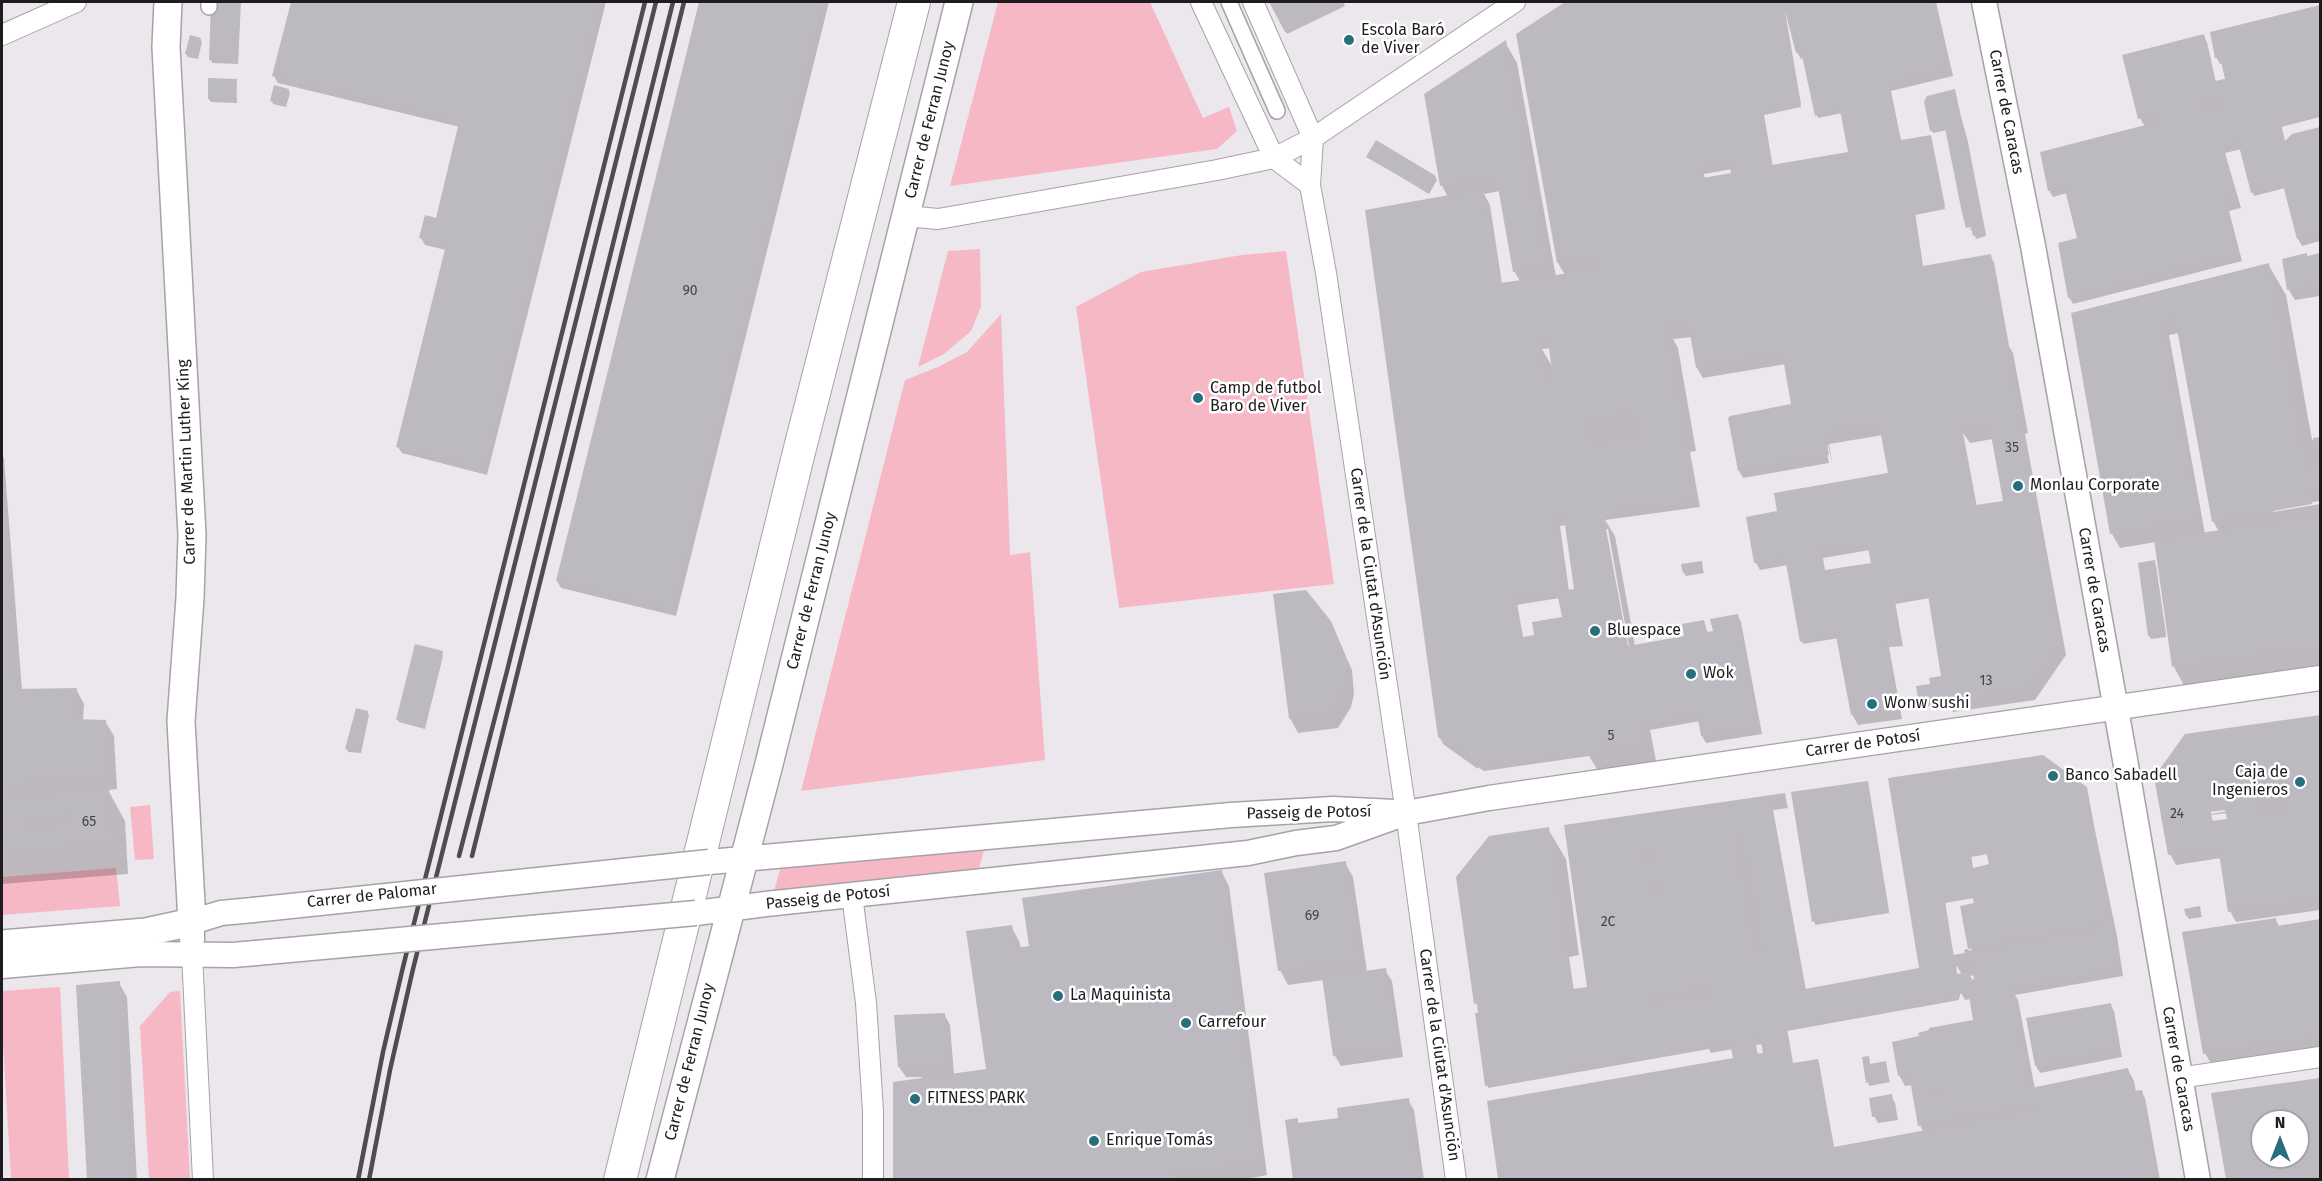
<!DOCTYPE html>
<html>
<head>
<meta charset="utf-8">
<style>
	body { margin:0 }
	#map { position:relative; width:2322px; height:1181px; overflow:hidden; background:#ece7ed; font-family:"Fira Sans",sans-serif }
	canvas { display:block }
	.frame { position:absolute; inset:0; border:3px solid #1e1c1e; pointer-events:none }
	.north { position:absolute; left:2250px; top:1109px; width:60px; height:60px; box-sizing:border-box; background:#fff; border:2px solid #a5a4a5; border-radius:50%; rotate:0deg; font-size:16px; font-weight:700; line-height:24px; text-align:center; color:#1e1c1e }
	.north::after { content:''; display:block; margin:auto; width:21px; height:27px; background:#286e7d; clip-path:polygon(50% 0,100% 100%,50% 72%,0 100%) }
</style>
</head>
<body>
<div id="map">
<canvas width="2322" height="1181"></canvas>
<div class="frame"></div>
<div class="north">N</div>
</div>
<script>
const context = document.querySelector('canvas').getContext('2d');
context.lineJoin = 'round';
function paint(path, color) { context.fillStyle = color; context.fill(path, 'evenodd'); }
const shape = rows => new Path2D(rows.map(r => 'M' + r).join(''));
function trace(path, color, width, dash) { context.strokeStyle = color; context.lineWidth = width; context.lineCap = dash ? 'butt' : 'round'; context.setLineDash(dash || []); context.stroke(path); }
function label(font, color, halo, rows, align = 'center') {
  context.font = font + ' "Fira Sans",sans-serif'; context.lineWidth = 5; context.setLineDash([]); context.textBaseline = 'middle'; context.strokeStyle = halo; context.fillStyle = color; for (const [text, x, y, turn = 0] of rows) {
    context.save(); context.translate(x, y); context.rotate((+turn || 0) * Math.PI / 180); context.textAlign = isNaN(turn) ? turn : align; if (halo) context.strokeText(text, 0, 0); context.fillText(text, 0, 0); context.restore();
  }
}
paint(shape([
	[998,2,1150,2,1203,118,1229,107,1237,131,1217,149,950,186],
	[980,249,981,307,971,331,944,354,918,367,948,251],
	[1286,251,1334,584,1119,608,1076,307,1141,272,1242,255],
	[1001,314,1010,555,1030,552,1045,760,801,791,905,380,938,367,967,352],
	[150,805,154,859,135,860,130,807],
	[985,847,978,871,774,891,781,866],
	[116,868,120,906,2,915,2,877],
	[60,987,69,1179,11,1179,2,1026,2,991],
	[180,991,190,1179,149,1179,140,1026,170,992]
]), '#f7b8c5');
paint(shape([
	[212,2,241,2,238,64,212,63,211,60],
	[292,2,606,2,487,475,402,453,398,447,446,250,425,245,421,238,437,219,460,127,278,83,274,76],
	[701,2,829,2,676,616,561,588,557,581],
	[1270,2,1343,2,1345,6,1287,34],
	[1567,2,1936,2,1953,76,1891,91,1901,142,1931,140,1945,209,1915,215,1923,267,1990,256,1994,262,2009,346,2013,353,2028,433,2025,434,2066,655,2035,700,1953,712,1948,704,1922,707,1921,705,1944,683,1930,598,1895,604,1903,646,1889,647,1902,719,1858,725,1852,714,1839,638,1803,644,1788,565,1760,570,1756,563,1748,518,1779,513,1890,474,1883,435,1829,444,1832,462,1828,445,1825,445,1829,463,1743,478,1739,471,1730,419,1793,406,1786,364,1703,378,1697,368,1692,337,1673,339,1678,348,1696,451,1690,452,1700,507,1605,520,1615,536,1635,646,1686,637,1703,622,1708,633,1715,632,1737,615,1741,622,1762,734,1706,743,1702,736,1700,721,1650,730,1657,766,1600,774,1589,756,1484,771,1478,767,1478,769,1443,744,1439,736,1448,197,1442,186,1505,42,1517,63,1556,277,1565,275,1558,263,1517,35],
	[1782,3,1785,3,1797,52,1801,59,1804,58,1817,115,1818,118,1842,113,1850,154,1773,167,1764,115,1801,107],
	[1732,169,1733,174,1705,179,1704,174],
	[1500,191,1514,271,1520,281,1502,284,1490,205,1484,194],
	[1551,348,1554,370,1542,349],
	[1963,433,1970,443,1993,439,2005,502,1977,507],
	[1566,525,1576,591,1569,591,1560,526],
	[1608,529,1633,669,1630,670,1605,530],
	[1870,550,1873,564,1825,572,1823,558],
	[1560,598,1563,618,1523,645,1516,605],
	[2320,6,2320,117,2281,127,2285,143,2292,136,2320,129,2320,241,2302,246,2298,239,2285,188,2254,196,2242,149,2225,153,2241,208,2229,211,2242,261,2073,304,2069,297,2080,239,2067,193,2053,197,2049,190,2145,127,2140,118,2203,36,2207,42,2216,83,2227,80,2223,63,2220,64,2216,57,2212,33],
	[200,39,202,42,198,59,188,57,186,54],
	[236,81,237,103,211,102,209,99],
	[288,90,290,93,286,107,273,104,272,101],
	[1954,91,1968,142,1986,236,1976,239,1973,230,1968,229,1979,227,1947,130,1933,133,1931,130],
	[1368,157,1435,177,1437,180,1429,194],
	[2320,255,2320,296,2295,300,2289,290,2307,257],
	[2268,264,2286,295,2312,440,2320,438,2320,669,2186,689,2174,667,2156,542,2120,548,2112,534,2073,314],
	[2179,333,2213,521,2219,532,2205,534,2169,335],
	[2319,501,2320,504,2273,512,2273,509],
	[2,455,4,458,22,690,76,689,84,704,83,721,105,721,114,736,117,789,108,790,125,821,128,874,2,884],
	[1701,563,1704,573,1686,576,1684,573],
	[2156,565,2166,637,2151,639,2149,636],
	[1330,622,1352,670,1354,694,1351,707,1338,728,1298,733,1290,718],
	[442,653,443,656,425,729,399,722,398,719],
	[367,712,369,715,361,753,348,752,347,749],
	[2320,716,2320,910,2236,922,2230,911,2221,858,2176,865,2170,854,2272,723],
	[2229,808,2229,811,2211,814,2211,811],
	[2227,813,2229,820,2213,822,2211,815],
	[1890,779,2086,788,2117,936,2123,976,2015,995,2018,1000,2035,1089,2128,1070,2134,1081,2136,1092,2141,1091,2145,1098,2160,1180,1500,1180,1489,1102,1735,1059,1733,1049,1711,1053,1709,1049,1488,1088,1479,1009,1476,1003,1548,829,1566,859,1579,955,1569,957,1574,991,1588,988,1565,826,1784,794,1788,808,1773,810,1806,990,1921,969],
	[1988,854,1991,865,1973,870,1971,857],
	[1974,898,1975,905,1970,948,1972,950,1966,951,1967,954,1954,957,1945,903],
	[1956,964,1962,975,1957,975],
	[1975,975,1975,980,1973,981,1970,976],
	[1958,987,1965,1000,1971,999,1975,1021,1930,1031,1920,1038,1899,1075,1905,1086,1912,1085,1920,1125,1923,1131,1834,1148,1819,1063,1817,1060,1793,1065,1787,1031,1959,1000],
	[1763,1044,1765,1060,1758,1055,1756,1045],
	[1867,783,1889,913,1815,925,1793,793],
	[1345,863,1353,877,1367,972,1385,970,1392,981,1403,1057,1341,1066,1335,1056,1324,980,1288,985,1280,970],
	[1221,871,1229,886,1267,1175,1241,1180,895,1180,895,1083,922,1079,922,1077,906,1077,899,1067,944,1014,950,1025,954,1075,988,1070,1011,926,1019,941,1021,948,1030,947],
	[2199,907,2202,917,2189,919,2187,916],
	[2275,920,2280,927,2320,921,2320,1048,2211,1064,2205,1053],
	[119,983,127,997,137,1180,88,1180,78,987],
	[2110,1004,2114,1011,2122,1057,2040,1073,2036,1066],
	[1864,1058,1868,1058,1870,1065,1885,1063,1890,1082,1869,1086],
	[2320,1079,2320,1180,2228,1180,2212,1095],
	[2262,1121,2298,1121,2298,1157,2262,1157],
	[1891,1096,1895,1103,1898,1120,1878,1123,1874,1116],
	[1408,1100,1414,1110,1424,1180,1295,1180,1287,1121,1297,1120,1300,1125,1340,1119]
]), '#0003');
paint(shape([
	[211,2,240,2,238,61,209,60],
	[291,2,600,2,484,469,396,447,446,245,419,238,425,215,436,218,459,122,272,76],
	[699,2,823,2,673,610,556,581],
	[1269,2,1347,2,1285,32],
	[1565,2,1935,2,1951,69,1889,83,1901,140,1931,135,1945,206,1915,212,1923,266,1991,254,2061,644,2029,689,1919,705,1916,686,1930,684,1929,678,1941,676,1928,595,1895,601,1902,643,1886,645,1897,708,1851,715,1836,636,1800,642,1785,558,1754,563,1746,517,1777,511,1774,493,1888,473,1879,424,1825,433,1829,455,1738,471,1728,418,1730,416,1791,404,1782,353,1696,368,1688,322,1666,325,1697,500,1603,513,1628,646,1684,636,1682,624,1704,620,1707,632,1713,631,1710,619,1738,614,1759,728,1701,736,1697,714,1642,724,1646,745,1481,768,1438,737,1365,210,1483,189,1491,235,1493,235,1500,283,1598,269,1597,262,1591,263,1590,258,1557,263,1516,34],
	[1785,11,1796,53,1801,51,1815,116,1840,110,1848,152,1771,165,1761,113,1801,104],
	[1729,162,1731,173,1703,178,1702,167],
	[1548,341,1553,378,1544,379,1540,342],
	[1632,413,1636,436,1592,443,1589,419],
	[1989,424,2003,501,1976,505,1962,429],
	[1564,518,1574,589,1567,590,1557,519],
	[1867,543,1871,563,1825,570,1821,551],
	[1557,592,1562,617,1532,622,1534,635,1523,637,1516,597],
	[2320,5,2320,114,2281,124,2285,141,2292,134,2320,127,2320,233,2297,239,2283,185,2251,193,2238,142,2223,146,2236,197,2226,200,2239,254,2068,298,2058,243,2077,238,2064,186,2048,191,2040,152,2157,122,2155,114,2138,119,2122,55,2204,34,2215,81,2225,79,2220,57,2215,58,2210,32],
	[2219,99,2221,106,2204,110,2202,103],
	[190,35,201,38,197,57,185,54],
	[1506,40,1547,266,1513,272,1496,176,1440,186,1424,94],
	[208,78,237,79,236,101,208,99],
	[274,85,289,89,285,105,270,101],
	[1955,89,1986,234,1973,236,1971,227,1966,228,1962,213,1945,128,1930,131,1924,102,1927,96],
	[1376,140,1436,176,1427,192,1366,157],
	[2307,253,2307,256,2320,253,2320,284,2287,290,2282,259],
	[2269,263,2307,471,2314,470,2313,465,2318,464,2313,438,2320,437,2320,486,2310,488,2312,504,2212,522,2175,318,2162,320,2198,518,2110,534,2071,313],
	[2320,515,2320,646,2172,667,2154,540],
	[2,533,3,533,16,689,77,688,74,719,106,720,110,775,2,785],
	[2155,560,2166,634,2148,636,2138,563],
	[1702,561,1703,570,1683,573,1681,564],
	[1306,590,1331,621,1345,654,1346,679,1343,692,1330,713,1289,719,1273,594],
	[415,644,443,651,424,727,396,720],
	[356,708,368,711,359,751,345,749],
	[2320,715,2320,899,2228,912,2218,847,2168,855,2154,777,2185,734],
	[2283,802,2284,811,2258,814,2257,806],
	[2225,810,2227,819,2211,821,2209,812],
	[2043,755,2087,787,2120,969,2013,988,2031,1088,2128,1068,2133,1091,2142,1090,2157,1175,2134,1179,1498,1179,1487,1101,1733,1058,1730,1043,1485,1086,1475,1013,1478,1013,1477,1003,1474,1004,1456,877,1489,836,1549,827,1572,989,1587,987,1564,825,1785,793,1787,805,1772,807,1805,989,1919,968,1888,778],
	[1741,836,1762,950,1756,951,1736,837],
	[1652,849,1654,859,1647,860,1645,850],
	[1986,852,1989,864,1973,868,1971,854],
	[1658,881,1660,892,1653,894,1651,883],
	[1972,895,1974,903,1960,906,1968,949,1964,950,1965,953,1953,955,1945,900],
	[2097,926,2097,929,1969,951,1968,949],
	[1971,964,1974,979,1971,980,1969,972,1957,974,1955,967],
	[1708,987,1709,993,1649,1004,1648,998],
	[1972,992,1972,995,1969,996,1973,1020,1929,1028,1929,1030,1918,1033,1919,1036,1892,1042,1898,1076,1909,1074,1918,1126,1948,1121,1975,1114,1975,1116,2034,1106,2035,1110,1834,1147,1818,1059,1793,1063,1787,1028,1960,997,1960,994],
	[1760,1037,1763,1053,1756,1054,1754,1038],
	[1941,1088,1942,1096,1934,1097,1932,1090],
	[1868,781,1889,911,1812,922,1791,792],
	[109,789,112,843,2,852,2,830,4,829,4,820,2,819,2,797],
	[68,815,69,824,54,825,54,816],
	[43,817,44,826,30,827,29,818],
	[1346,861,1360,959,1278,971,1264,873],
	[1222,870,1260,1161,1172,1175,1173,1179,893,1179,893,1082,986,1069,966,931,1012,925,1016,948,1029,946,1022,898],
	[2200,906,2201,914,2186,916,2184,909],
	[2276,918,2277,926,2320,919,2320,1037,2203,1054,2182,932],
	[1386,968,1398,1047,1333,1056,1322,977],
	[120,981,130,1179,87,1179,76,985],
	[2111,1003,2119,1050,2035,1066,2026,1018],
	[945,1013,949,1066,898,1067,894,1015],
	[1869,1056,1870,1064,1886,1061,1889,1080,1866,1083,1862,1057],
	[2320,1078,2320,1179,2226,1179,2211,1093],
	[2262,1121,2298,1121,2298,1157,2262,1157],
	[1892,1094,1895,1113,1872,1117,1869,1098],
	[1409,1098,1420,1179,1293,1179,1285,1120,1298,1118,1298,1123,1338,1118,1337,1108]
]), '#bcbac0');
const pedestrian = shape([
	[209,2,209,7],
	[1229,2,1277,111]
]);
const minor = shape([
	[1201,2,1274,158,1310,185],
	[1253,2,1313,138,1310,185,1326,273,1406,813,1456,1180],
	[2,35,76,2],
	[906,216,938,219,1217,170,1274,158,1313,138,1515,2],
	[852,895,866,1003,873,1111,873,1180],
	[192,954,203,1180],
	[2179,1078,2320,1057]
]);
const tertiary = shape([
	[1984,2,2033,246,2129,782,2198,1180],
	[709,862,1231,815,1333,809,1395,812],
	[696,913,766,904,1248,853,1296,843,1336,838,1406,813,1489,798,2320,678],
	[192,939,192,922,221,913,253,910],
	[2,966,141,954,233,955,256,953]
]);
const secondary = shape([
	[2,944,146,932,192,922,181,721,190,598,192,535,166,47,168,2],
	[660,1180,768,768,959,2]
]);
const trunk = shape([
	[620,1180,799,452,914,2]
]);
trace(pedestrian, '#a7a2a7', 18);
trace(minor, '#a7a2a7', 22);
trace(tertiary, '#a7a2a7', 27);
trace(secondary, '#a7a2a7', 30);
trace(trunk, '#a7a2a7', 34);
trace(pedestrian, '#fff', 15);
trace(minor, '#fff', 20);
trace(tertiary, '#fff', 24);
trace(secondary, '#fff', 27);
trace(trunk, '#fff', 32);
trace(shape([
	[459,856,507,671,673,2],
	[472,856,684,2],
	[358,1180,383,1052,403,967,645,2],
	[369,1180,390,1070,413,969,656,2]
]), '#4f4c4f', 4.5);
const tertiaryBridge = shape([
	[253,910,709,862],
	[256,953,696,913]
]);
trace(tertiaryBridge, '#a7a2a7', 27, []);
trace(tertiaryBridge, '#fff', 24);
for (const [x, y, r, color] of [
	[1349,40,6,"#286e7d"],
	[1198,398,6,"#286e7d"],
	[2018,486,6,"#286e7d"],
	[1595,631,6,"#286e7d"],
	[1691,674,6,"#286e7d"],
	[1872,704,6,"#286e7d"],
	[2053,776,6,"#286e7d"],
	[2300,782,6,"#286e7d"],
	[1058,996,6,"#286e7d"],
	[1186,1023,6,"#286e7d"],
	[915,1099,6,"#286e7d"],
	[1094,1141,6,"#286e7d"]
]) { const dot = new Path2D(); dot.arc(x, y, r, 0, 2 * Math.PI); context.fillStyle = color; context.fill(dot); trace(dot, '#fff', 2); }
label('14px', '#464446', null, [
	["90",690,291],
	["35",2012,448],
	["13",1986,681],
	["5",1611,736],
	["24",2177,814],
	["65",89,822],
	["69",1312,916],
	["2C",1608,922]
]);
label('16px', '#1e1c1e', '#fff', [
	["Escola Baró",1361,31],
	["de Viver",1361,49],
	["Camp de futbol",1210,389],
	["Baro de Viver",1210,407],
	["Monlau Corporate",2030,486],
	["Bluespace",1607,631],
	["Wok",1703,674],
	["Wonw sushi",1884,704],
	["Caja de",2288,773,"right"],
	["Ingenieros",2288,791,"right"],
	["Banco Sabadell",2065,776],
	["La Maquinista",1070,996],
	["Carrefour",1198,1023],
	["FITNESS PARK",927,1099],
	["Enrique Tomás",1106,1141]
], 'left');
label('16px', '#1e1c1e', '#fff', [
	["Carrer de Caracas",2006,112,79],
	["Carrer de Ferran Junoy",930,120,-76],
	["Carrer de Martin Luther King",187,462,-92],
	["Carrer de la Ciutat d'Asunción",1370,574,82],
	["Carrer de Caracas",2094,590,80],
	["Carrer de Ferran Junoy",812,591,-76],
	["Carrer de Potosí",1863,744,-8],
	["Passeig de Potosí",1309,813,-1],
	["Carrer de Palomar",372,896,-6],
	["Passeig de Potosí",828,898,-6],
	["Carrer de la Ciutat d'Asunción",1439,1055,82],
	["Carrer de Ferran Junoy",690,1062,-76],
	["Carrer de Caracas",2178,1069,80]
]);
</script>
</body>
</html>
